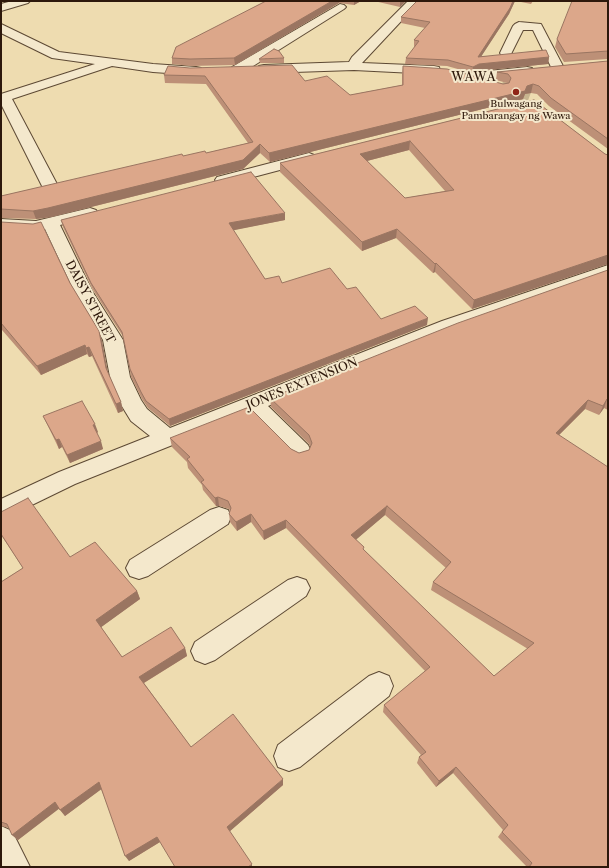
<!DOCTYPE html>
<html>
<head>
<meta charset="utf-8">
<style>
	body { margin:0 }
	#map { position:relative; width:609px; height:868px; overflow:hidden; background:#eedcb0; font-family:"Libre Caslon Text",serif }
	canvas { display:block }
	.frame { position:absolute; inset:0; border:2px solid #2d180b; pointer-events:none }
</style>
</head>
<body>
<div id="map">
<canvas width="609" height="868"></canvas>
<div class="frame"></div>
</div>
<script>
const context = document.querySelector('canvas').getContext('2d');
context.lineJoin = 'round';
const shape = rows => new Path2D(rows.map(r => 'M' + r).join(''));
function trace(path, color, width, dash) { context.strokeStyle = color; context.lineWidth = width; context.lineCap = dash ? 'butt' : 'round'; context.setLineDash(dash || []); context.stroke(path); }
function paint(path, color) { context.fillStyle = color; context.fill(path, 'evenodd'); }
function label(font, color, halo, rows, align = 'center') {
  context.font = font + ' "Libre Caslon Text",serif'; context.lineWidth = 4; context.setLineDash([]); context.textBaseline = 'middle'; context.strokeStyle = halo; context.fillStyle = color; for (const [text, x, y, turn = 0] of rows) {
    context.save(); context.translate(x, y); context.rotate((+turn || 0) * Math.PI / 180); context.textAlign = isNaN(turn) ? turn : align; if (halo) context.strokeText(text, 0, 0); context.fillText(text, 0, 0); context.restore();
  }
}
trace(shape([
	[501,87,531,98]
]), '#c7b58f', 12, [12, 6]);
const minor = shape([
	[12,1,30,1,28,3,1,11,1,4,12,1],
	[408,1,420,1,362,63,434,66,439,67,440,70,439,73,434,74,354,70,264,73,259,72,258,69,259,66,264,65,349,62,352,57,408,1],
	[340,4,344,5,346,7,344,9,242,73,232,73,231,70,232,67,340,4],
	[519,22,541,24,564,68,563,71,553,71,533,30,523,30,510,56,502,56,500,53,513,26,515,24,519,22],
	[1,24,59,52,153,64,196,67,201,68,202,71,201,74,196,75,153,72,112,66,12,99,58,186,56,189,50,191,44,189,42,186,1,104,1,94,95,64,52,58,1,33,1,24],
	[527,67,532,68,533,71,532,74,468,81,463,80,461,77,463,74,468,73,527,67],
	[309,153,314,155,317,158,314,161,223,185,217,183,215,180,217,177,309,153],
	[90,208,96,210,98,213,96,216,60,225,92,291,123,340,130,377,141,400,147,409,170,428,442,321,608,265,608,277,456,331,268,406,308,445,311,451,308,457,300,460,292,457,250,414,75,484,1,520,1,499,59,472,150,436,131,421,120,403,110,377,103,340,74,291,45,229,36,231,1,229,1,219,36,221,90,208],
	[219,507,228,510,231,517,228,524,148,576,139,579,130,576,126,568,130,560,210,510,219,507],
	[297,577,306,580,310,588,306,596,215,660,205,664,195,660,191,651,195,642,288,580,297,577],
	[379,672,389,676,393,686,389,696,300,767,289,771,278,767,274,756,278,745,369,676,379,672],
	[1,826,12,831,30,867,1,867,1,826]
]);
trace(minor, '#5d4934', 2);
paint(minor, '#f4e8cc');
paint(shape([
	[266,1,361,1,354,5,339,3,235,65,191,66,172,64,172,58],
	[374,1,406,1,400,7],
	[417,1,515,1,509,14,481,56,549,57,548,64,478,71,472,73,447,66,405,64,406,58,415,47,414,47,414,40,425,28,401,23,401,17],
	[516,1,533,1,531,4],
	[608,1,608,59,564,62,555,47,557,39],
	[284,58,284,63,260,63,259,59],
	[608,61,608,149,549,106,537,94,531,93,525,94,523,99,270,162,260,153,243,169,51,217,36,219,1,218,1,196,183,156,206,153,248,143,206,84,165,83,164,75,168,66,305,81,350,95,402,85,402,74,403,66,503,84,507,83,496,80,497,72],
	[534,100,605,154,608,155,608,264,472,309,435,272,433,273,396,238,362,251,280,172,280,163],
	[409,150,445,191,405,198,367,161],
	[61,220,285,220,233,230,265,279,282,283,347,289,381,319,427,325,170,426,148,408,142,399,131,377,124,338,93,290,63,227],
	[1,222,70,283,99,331,102,341,107,372,121,402,123,411,118,413,92,356,89,357,87,354,41,375,2,330,1,330],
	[608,270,608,410,604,408,599,415,585,409,559,435,608,867,527,867,498,837,503,830,453,773,436,787,417,763,419,757,421,755,383,712,384,705,425,671,286,528,264,540,251,522,237,531,230,522,229,514,230,511,229,509,219,506,216,506,203,490,202,485,188,468,187,462,172,447,170,438,291,449,299,453,309,450,310,447,309,444,271,407,270,398],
	[385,515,446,568,433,582,431,590,528,649,494,676,363,549,356,539],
	[43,416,98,432,97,433,103,449,70,463,62,447,59,449,47,424],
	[1,512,70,557,137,591,140,599,101,627,122,657,185,648,187,656,144,683,191,747,283,785,230,831,160,842,129,861,101,789,65,816,59,808,18,840,12,835,9,828,1,826,1,582,23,568,1,535]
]), '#bd9077');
paint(shape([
	[332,1,339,1,339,3,235,65,234,58],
	[354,1,361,1,354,5],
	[400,1,406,1,400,7],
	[513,1,515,1,509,14,477,63,478,57],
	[549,57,548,64,478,71,472,73,473,67,479,64],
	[533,84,531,93,525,94,523,99,270,162,269,153],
	[410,141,409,150,359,163,360,154],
	[260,144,260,153,243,169,51,217,36,219,33,211],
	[285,213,285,220,230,231,229,223],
	[397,229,396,238,362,251,362,242],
	[608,255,608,264,472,309,474,300],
	[436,263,435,272,433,273,435,264],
	[428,318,427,325,170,426,169,419],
	[99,331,102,341,109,378,106,368],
	[85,345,87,354,41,375,37,366],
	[89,347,92,356,89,357,86,348],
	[607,399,604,408,599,415,603,406],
	[588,400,585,409,552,442,556,433],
	[121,402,123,411,118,413,116,404],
	[95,424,98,432,95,434,93,425],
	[59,439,62,447,59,449,56,440],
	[101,441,103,449,70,463,67,455],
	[218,497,219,506,216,506,215,498],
	[387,506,385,515,351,544,351,535],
	[251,514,251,522,237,531,236,522],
	[286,520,286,528,264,540,263,531],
	[137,591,140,599,100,628,96,620],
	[185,648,187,656,142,684,139,677],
	[456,767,453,773,436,787,439,781],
	[283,779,283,785,229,832,227,827],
	[99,782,103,788,65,816,60,810],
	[55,802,60,808,18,840,12,835],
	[157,837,160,842,129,861,125,856],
	[252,864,252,867,248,867]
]), '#9a7561');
const building = shape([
	[266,1,332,1,234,58,190,59,172,58,176,47,266,1],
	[417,1,513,1,510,8,478,57,546,50,549,57,479,64,473,67,448,60,406,58,419,41,414,40,430,22,401,17,417,1],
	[572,1,608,1,608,51,566,54,557,39,572,1],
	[274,49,279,51,284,58,259,59,274,49],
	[608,61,608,139,551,98,539,86,533,84,527,86,525,91,269,153,260,144,243,160,48,208,33,211,1,209,1,196,182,154,183,156,205,151,206,153,253,142,205,76,164,75,168,66,190,68,292,65,305,81,327,76,350,95,403,85,403,66,447,69,503,84,509,83,511,78,508,74,497,72,608,61],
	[534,100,605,154,608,155,608,255,474,300,436,263,435,264,397,229,362,242,280,163,534,100],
	[410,141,454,190,405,198,360,154,410,141],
	[251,172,285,213,229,223,265,279,279,276,282,283,330,268,347,289,356,287,381,319,415,306,428,318,169,419,146,401,141,392,130,369,122,332,91,283,61,220,251,172],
	[1,222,33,224,41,222,70,283,99,331,106,368,121,402,116,404,89,347,86,348,85,345,37,366,1,323,1,222],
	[608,270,608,399,607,399,603,406,588,400,556,433,608,467,608,867,529,867,532,863,502,832,508,825,456,767,439,781,419,757,426,752,384,705,430,667,286,520,263,531,251,514,236,522,229,514,231,508,228,501,218,497,215,498,201,482,204,480,187,459,190,457,170,438,249,407,291,449,299,453,309,450,312,443,309,435,270,398,458,323,608,270],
	[387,506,451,562,433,582,534,643,494,676,363,549,364,547,351,535,387,506],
	[82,401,95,424,93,425,101,441,67,455,59,439,56,440,43,416,82,401],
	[28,498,70,557,95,542,137,591,96,620,122,657,171,627,185,648,139,677,191,747,233,714,283,779,227,827,252,864,248,867,175,867,157,837,125,856,99,782,60,810,55,802,12,835,7,824,1,822,1,582,23,568,1,534,1,512,28,498]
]);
paint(building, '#dca78a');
trace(building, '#9a7561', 1);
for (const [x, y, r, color] of [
	[516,92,4,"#8f2418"]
]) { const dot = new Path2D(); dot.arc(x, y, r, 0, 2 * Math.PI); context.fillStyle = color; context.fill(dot); trace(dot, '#f4e8cc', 1.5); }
label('10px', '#2d180b', '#f4e8cc', [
	["Bulwagang",516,104],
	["Pambarangay ng Wawa",516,116]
]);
context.letterSpacing = '1px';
label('12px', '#2d180b', '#f4e8cc', [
	["WAWA",474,78]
]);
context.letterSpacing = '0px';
label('12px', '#2d180b', '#f4e8cc', [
	["DAISY STREET",90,302,62],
	["JONES EXTENSION",302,384,-22]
]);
</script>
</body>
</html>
